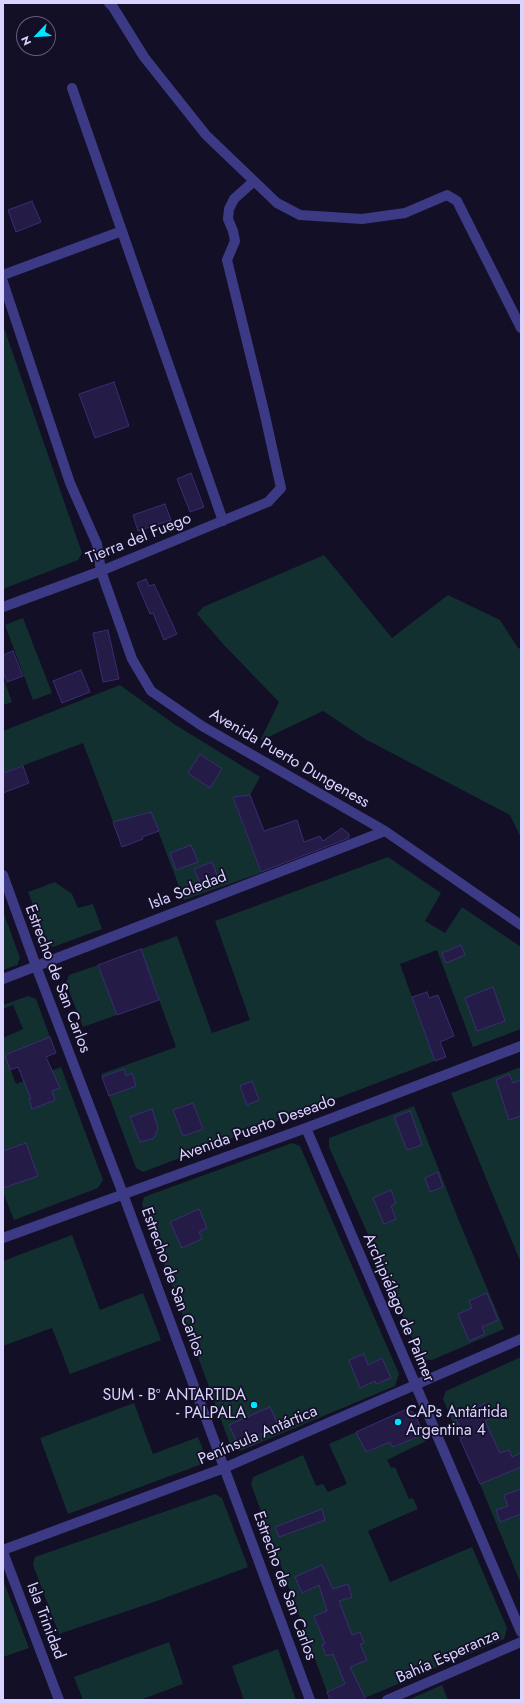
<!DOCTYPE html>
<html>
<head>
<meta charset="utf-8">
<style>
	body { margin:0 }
	#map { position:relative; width:524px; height:1703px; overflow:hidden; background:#130f26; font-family:Jost,sans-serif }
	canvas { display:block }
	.frame { position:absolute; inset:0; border:4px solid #d9d4ff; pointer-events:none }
	.north { position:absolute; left:16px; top:16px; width:40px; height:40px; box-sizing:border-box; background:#130f26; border:1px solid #625e7d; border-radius:50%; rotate:245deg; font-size:11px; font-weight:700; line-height:16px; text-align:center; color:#d9d4ff }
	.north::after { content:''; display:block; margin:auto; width:14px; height:18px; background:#00e5ff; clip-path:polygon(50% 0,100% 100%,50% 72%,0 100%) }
</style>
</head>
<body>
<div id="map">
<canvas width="524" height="1703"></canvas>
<div class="frame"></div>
<div class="north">N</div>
</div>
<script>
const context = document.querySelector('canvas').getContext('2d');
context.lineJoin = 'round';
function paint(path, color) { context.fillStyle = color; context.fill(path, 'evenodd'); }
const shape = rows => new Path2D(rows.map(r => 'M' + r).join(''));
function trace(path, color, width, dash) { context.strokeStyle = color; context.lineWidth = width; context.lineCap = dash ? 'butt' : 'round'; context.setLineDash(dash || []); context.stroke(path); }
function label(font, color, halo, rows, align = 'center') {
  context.font = font + ' Jost,sans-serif'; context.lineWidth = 3.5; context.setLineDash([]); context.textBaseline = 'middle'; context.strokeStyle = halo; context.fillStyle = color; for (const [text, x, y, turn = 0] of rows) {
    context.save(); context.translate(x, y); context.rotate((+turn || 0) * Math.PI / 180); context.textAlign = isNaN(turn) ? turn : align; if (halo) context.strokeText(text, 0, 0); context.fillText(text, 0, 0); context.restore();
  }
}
paint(shape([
	[3,325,82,553,78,560,3,589],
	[324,555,392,638,448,595,500,620,518,648,521,649,521,838,510,815,365,739,323,711,260,741,279,702,224,645,197,614,203,607],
	[23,618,52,693,33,700,5,625],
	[3,677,12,702,3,705],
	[120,685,174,724,260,777,250,795,233,798,261,873,184,900,151,812,113,822,83,743,3,773,3,731],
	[388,857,441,893,425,921,445,933,462,907,521,947,521,1029,473,1047,437,950,400,964,435,1061,143,1172,136,1168,109,1096,136,1086,132,1073,126,1076,124,1069,102,1077,101,1074,176,1047,141,949,177,936,212,1033,250,1020,215,921],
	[130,1117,154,1138,140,1142],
	[55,882,72,894,78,908,93,904,102,929,53,947,47,943,28,892],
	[3,911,20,958,17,965,3,970],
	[98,965,117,1015,83,1027,66,983,69,975],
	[28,996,36,999,50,1037,5,1055,16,1084,61,1067,103,1180,98,1188,14,1220,3,1192,3,1038,23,1029,13,1005,3,1009,3,1005],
	[521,1067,521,1263,451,1093],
	[414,1106,457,1216,504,1329,432,1360,421,1359,375,1250,329,1147,329,1138],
	[292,1143,300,1146,399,1374,395,1386,240,1451,231,1447,142,1204,144,1197],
	[72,1235,100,1310,143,1293,161,1340,70,1374,52,1328,3,1346,3,1261],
	[521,1357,521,1459,518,1454,512,1457,509,1450,500,1453,492,1437,481,1440,477,1431,460,1439,443,1399,446,1391],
	[134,1403,153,1454,198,1437,206,1457,202,1464,68,1514,40,1438],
	[356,1432,367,1452,390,1442,394,1447,424,1434,426,1441,387,1460,391,1468,395,1467,409,1499,413,1498,418,1509,368,1531,390,1582,472,1547,507,1628,504,1639,365,1698,356,1679,327,1692,251,1484,253,1477,303,1455,316,1486,323,1484,328,1492,347,1484,329,1444],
	[521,1467,521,1584,480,1484],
	[215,1494,222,1498,248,1567,154,1602,59,1634,33,1565,35,1557],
	[3,1580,29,1648,3,1657],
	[169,1642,183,1684,140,1700,83,1700,74,1677],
	[278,1649,296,1700,244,1700,232,1666],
	[442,1685,448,1700,408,1700]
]), '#12302f');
const building = shape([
	[32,201,41,222,16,232,8,210,32,201],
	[114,382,129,426,95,438,79,394,114,382],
	[191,473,204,507,190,512,177,479,191,473],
	[165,504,171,520,138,531,133,515,165,504],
	[146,579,149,586,154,584,177,634,164,640,153,613,150,614,137,583,146,579],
	[108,630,119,679,103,682,93,633,108,630],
	[13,651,23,676,7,682,3,672,3,655,13,651],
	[81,670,90,692,62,703,53,681,81,670],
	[200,754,222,769,210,788,188,773,200,754],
	[23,766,29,783,3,793,3,773,23,766],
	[250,795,264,831,297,820,304,842,320,836,323,841,342,828,349,834,349,838,261,872,233,797,250,795],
	[151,812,159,831,142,837,143,839,122,847,113,822,151,812],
	[191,845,198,862,176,870,170,853,191,845],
	[212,862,218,878,201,885,194,869,212,862],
	[461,945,465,955,446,963,442,953,461,945],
	[141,949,159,1000,117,1015,98,965,141,949],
	[493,987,505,1021,477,1031,465,998,493,987],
	[427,992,429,998,438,995,454,1036,440,1042,446,1057,435,1061,412,997,427,992],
	[50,1037,56,1053,46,1057,60,1088,52,1091,55,1100,32,1109,29,1099,31,1099,18,1067,10,1070,5,1055,50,1037],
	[124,1069,126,1076,132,1073,136,1086,109,1096,102,1077,124,1069],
	[509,1074,513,1083,521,1080,521,1116,509,1120,496,1080,509,1074],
	[252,1081,259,1100,247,1105,240,1086,252,1081],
	[193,1103,203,1129,183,1136,173,1110,193,1103],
	[152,1109,158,1128,154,1138,140,1142,130,1117,152,1109],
	[410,1111,422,1145,407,1150,394,1117,410,1111],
	[26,1143,38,1176,3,1188,3,1151,26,1143],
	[438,1172,443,1187,430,1192,425,1178,438,1172],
	[391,1190,396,1203,391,1206,396,1219,384,1224,373,1198,391,1190],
	[199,1209,207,1228,199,1232,202,1239,182,1248,170,1222,199,1209],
	[487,1293,498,1320,482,1327,485,1334,469,1341,458,1314,472,1308,469,1301,487,1293],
	[364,1354,368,1365,382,1358,391,1378,376,1384,375,1381,360,1388,349,1360,364,1354],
	[484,1404,491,1418,485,1421,500,1453,509,1450,512,1457,521,1453,521,1467,480,1484,460,1439,464,1437,455,1417,484,1404],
	[270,1407,279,1427,257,1436,260,1441,250,1446,248,1440,238,1444,229,1425,270,1407],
	[407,1409,414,1413,424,1434,393,1447,390,1442,366,1452,356,1432,407,1409],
	[521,1489,521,1514,500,1522,496,1510,508,1506,504,1495,521,1489],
	[322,1509,325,1520,279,1537,275,1527,322,1509],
	[322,1565,333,1589,348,1584,352,1597,339,1601,352,1635,360,1632,364,1643,360,1644,367,1660,350,1667,366,1700,330,1700,327,1692,345,1684,333,1654,326,1656,322,1645,325,1644,314,1616,327,1611,319,1585,302,1593,295,1577,322,1565]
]);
paint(building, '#241b47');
trace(building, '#3b2d73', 1);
trace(shape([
	[109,3,113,7,144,57,206,135,277,203,300,215,362,219,405,213,447,195,457,201,521,328],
	[72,88,223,521],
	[3,275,122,231],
	[3,282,70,483,97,544,101,571,132,659,151,691,202,726,385,831,521,925],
	[3,607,101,571,268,502,281,488,264,411,227,260,235,241,233,231,228,219,229,209,234,199,254,181],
	[3,875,36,966,123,1194,310,1700],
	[3,979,385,831],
	[306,1128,521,1632],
	[3,1238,306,1128,521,1046],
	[3,1550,224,1468,521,1339],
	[3,1552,59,1700],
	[387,1700,521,1642]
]), '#3d3a85', 10);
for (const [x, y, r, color] of [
	[254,1405,4,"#00e5ff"],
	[398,1422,4,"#00e5ff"]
]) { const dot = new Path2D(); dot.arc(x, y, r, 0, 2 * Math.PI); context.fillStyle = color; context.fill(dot); trace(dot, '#130f26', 1.5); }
label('16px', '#d9d4ff', '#130f26', [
	["Tierra del Fuego",139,539,-22],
	["Avenida Puerto Dungeness",289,759,30],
	["Isla Soledad",188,891,-21],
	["Estrecho de San Carlos",57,979,69],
	["Avenida Puerto Deseado",257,1129,-20],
	["Estrecho de San Carlos",172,1282,70],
	["Archipiélago de Palmer",398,1308,67],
	["Península Antártica",258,1436,-23],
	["Estrecho de San Carlos",284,1586,70],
	["Isla Trinidad",45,1621,69],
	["Bahía Esperanza",448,1657,-24]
]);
label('16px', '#d9d4ff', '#130f26', [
	["SUM - Bº ANTARTIDA",246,1396],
	["- PALPALA",246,1414],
	["CAPs Antártida",406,1413,"left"],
	["Argentina 4",406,1431,"left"]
], 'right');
</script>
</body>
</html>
